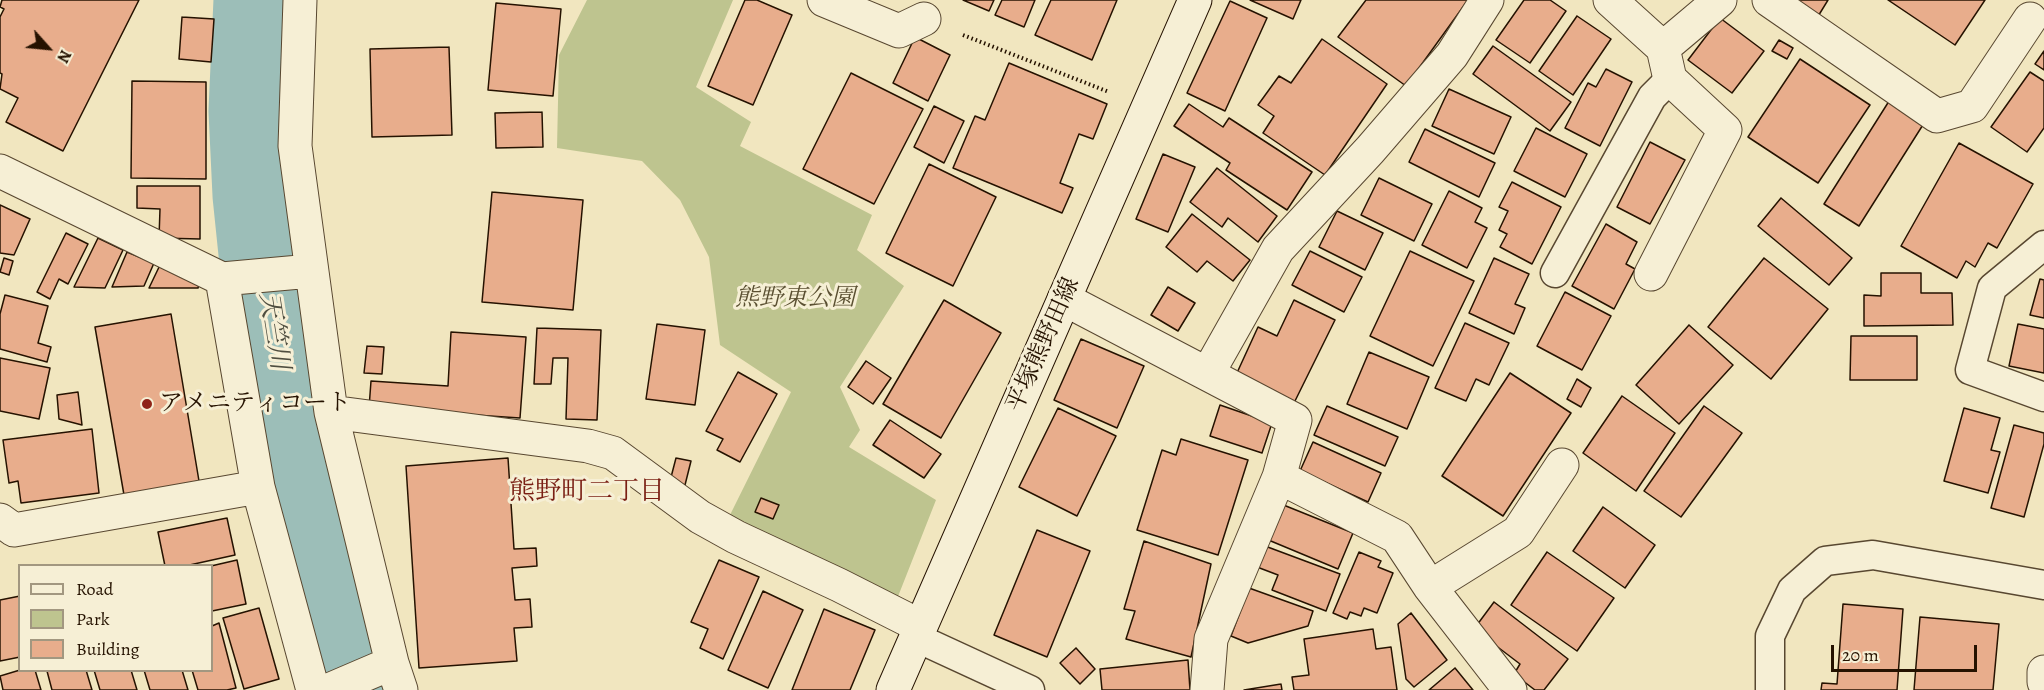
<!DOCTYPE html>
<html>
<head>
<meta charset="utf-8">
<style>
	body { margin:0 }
	#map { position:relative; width:2044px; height:690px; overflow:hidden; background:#f1e6bf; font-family:Alegreya,serif }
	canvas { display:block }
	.legend { position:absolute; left:18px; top:564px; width:195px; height:108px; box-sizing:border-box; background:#f6efd5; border:2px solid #a29780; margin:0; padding:8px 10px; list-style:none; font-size:18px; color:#251200 }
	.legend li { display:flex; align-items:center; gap:12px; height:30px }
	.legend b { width:30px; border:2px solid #a29780 }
	.north { position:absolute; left:18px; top:18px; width:60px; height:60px; -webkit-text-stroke:4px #f6efd5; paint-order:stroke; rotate:117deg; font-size:16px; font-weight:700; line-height:24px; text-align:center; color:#251200 }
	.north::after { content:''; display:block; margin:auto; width:21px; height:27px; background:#251200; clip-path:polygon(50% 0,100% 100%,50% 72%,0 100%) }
	.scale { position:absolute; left:1831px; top:645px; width:146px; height:27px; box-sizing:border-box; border:3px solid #251200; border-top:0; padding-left:8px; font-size:18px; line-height:21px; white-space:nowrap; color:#251200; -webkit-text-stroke:4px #f6efd5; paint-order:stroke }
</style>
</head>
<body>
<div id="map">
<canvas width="2044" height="690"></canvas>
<ul class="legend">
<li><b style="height:8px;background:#f6efd5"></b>Road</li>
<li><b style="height:16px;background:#bec48f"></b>Park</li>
<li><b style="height:16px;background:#e8ad8c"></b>Building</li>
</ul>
<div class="north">N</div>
<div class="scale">20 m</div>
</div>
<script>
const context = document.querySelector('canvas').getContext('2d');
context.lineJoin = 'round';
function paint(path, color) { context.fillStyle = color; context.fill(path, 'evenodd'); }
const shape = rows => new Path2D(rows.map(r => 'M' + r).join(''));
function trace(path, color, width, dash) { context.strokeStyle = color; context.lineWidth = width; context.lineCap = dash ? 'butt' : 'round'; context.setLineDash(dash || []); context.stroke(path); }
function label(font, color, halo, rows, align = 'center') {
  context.font = font + ' Alegreya,"Noto Serif JP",serif'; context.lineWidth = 6; context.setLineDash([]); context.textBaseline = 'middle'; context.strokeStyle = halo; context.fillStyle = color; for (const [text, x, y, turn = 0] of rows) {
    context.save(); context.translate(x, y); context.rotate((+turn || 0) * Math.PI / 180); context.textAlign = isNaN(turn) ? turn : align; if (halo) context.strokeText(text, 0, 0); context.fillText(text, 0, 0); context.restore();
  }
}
paint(shape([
	[587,0,733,0,696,87,751,122,740,146,872,215,857,250,904,286,840,387,860,430,849,447,936,500,897,599,730,515,791,392,720,345,709,257,680,200,642,161,557,148,559,55]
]), '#bec48f');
trace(shape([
	[257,0,252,111,256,195,266,292,308,532,356,690]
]), '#9cbeb8', 87);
const building = shape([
	[2,0,139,0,63,151,6,122,18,98,0,89,2,74,0,73,0,17,4,9,0,7,2,0],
	[745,0,757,0,792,15,753,105,708,86,745,0],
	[963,0,994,0,989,11,963,0],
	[1002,0,1035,0,1024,27,995,15,1002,0],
	[1051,0,1117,0,1092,60,1035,35,1051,0],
	[1250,0,1301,0,1293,19,1250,0],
	[1366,0,1468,0,1406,86,1338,37,1366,0],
	[1524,0,1550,0,1566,11,1530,63,1496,40,1524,0],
	[1790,0,1828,0,1817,18,1790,0],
	[1888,0,1985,0,1955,45,1888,0],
	[1230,1,1267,18,1225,111,1187,93,1230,1],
	[496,3,561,9,553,96,488,90,496,3],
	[1577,16,1611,39,1573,95,1539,71,1577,16],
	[182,17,214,19,211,62,179,59,182,17],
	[1720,18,1764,51,1732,93,1688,60,1720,18],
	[915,37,950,55,928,101,893,83,915,37],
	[1322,39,1387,84,1325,175,1263,133,1274,116,1258,105,1279,76,1291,83,1322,39],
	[1779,40,1793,48,1787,59,1772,51,1779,40],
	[1493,46,1571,102,1550,131,1473,74,1493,46],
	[449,47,452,135,372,137,370,49,449,47],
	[2044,51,2044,70,2035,64,2044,51],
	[1800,59,1870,105,1818,183,1748,137,1800,59],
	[1009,63,1107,104,1093,139,1079,134,1060,183,1073,188,1062,213,953,168,975,116,985,120,1009,63],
	[1606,69,1632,82,1600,146,1565,128,1588,83,1596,87,1606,69],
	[2030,72,2044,81,2044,128,2027,152,1991,127,2030,72],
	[851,73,923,109,874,204,803,169,851,73],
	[132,81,206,82,206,179,131,178,132,81],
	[1449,89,1511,117,1494,154,1432,126,1449,89],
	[1891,98,1926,120,1859,226,1824,204,1891,98],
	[1189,104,1223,127,1229,118,1312,172,1287,210,1226,170,1230,163,1174,126,1189,104],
	[934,106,964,121,944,163,914,147,934,106],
	[542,112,543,147,496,148,495,113,542,112],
	[1536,128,1587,154,1565,197,1514,171,1536,128],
	[1425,129,1495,163,1479,197,1409,162,1425,129],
	[1650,142,1685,160,1650,224,1617,207,1650,142],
	[1959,143,2033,184,1997,248,1988,243,1975,267,1966,261,1957,278,1901,246,1959,143],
	[1163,154,1195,167,1168,232,1136,219,1163,154],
	[929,164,996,197,953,286,886,253,929,164],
	[1217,168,1277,216,1258,242,1228,218,1222,227,1190,202,1217,168],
	[1379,178,1432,204,1414,241,1361,215,1379,178],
	[1512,182,1561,207,1532,264,1500,247,1507,234,1499,230,1508,211,1499,207,1512,182],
	[137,186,200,186,200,239,159,238,160,209,137,208,137,186],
	[1449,191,1482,208,1475,222,1487,228,1467,268,1422,245,1449,191],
	[492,192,583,200,573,310,482,302,492,192],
	[1781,198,1852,258,1829,285,1758,226,1781,198],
	[0,205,30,219,14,255,0,253,0,205],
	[1337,211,1383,233,1365,270,1319,247,1337,211],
	[1192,214,1250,260,1233,281,1207,261,1197,272,1166,247,1192,214],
	[1606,224,1637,242,1626,264,1635,269,1614,309,1572,286,1606,224],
	[66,233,88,244,68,284,59,279,50,299,37,292,66,233],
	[98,238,123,250,105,288,74,287,98,238],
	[1310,251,1362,277,1344,312,1292,285,1310,251],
	[1410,251,1474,281,1433,366,1370,336,1410,251],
	[127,252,154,263,144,286,112,287,127,252],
	[4,258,13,261,9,275,0,272,4,258],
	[1494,258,1529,274,1515,304,1525,308,1514,334,1469,313,1494,258],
	[1764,258,1828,309,1771,379,1708,327,1764,258],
	[160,265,200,281,198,288,149,288,160,265],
	[1881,273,1921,273,1921,293,1952,293,1953,325,1864,326,1864,295,1881,296,1881,273],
	[2040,279,2044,280,2044,318,2030,315,2040,279],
	[1168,287,1195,303,1178,331,1151,315,1168,287],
	[1565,292,1611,316,1582,370,1537,346,1565,292],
	[5,295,48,306,38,343,51,347,47,362,0,349,0,314,5,295],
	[944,300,1001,333,941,438,883,404,944,300],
	[1294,300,1335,320,1294,403,1236,375,1258,327,1277,336,1294,300],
	[171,314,199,481,124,495,95,327,171,314],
	[1465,323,1509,343,1489,385,1476,379,1466,401,1435,388,1465,323],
	[657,324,705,330,695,405,646,399,657,324],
	[2018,324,2044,329,2044,373,2009,366,2018,324],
	[1689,325,1733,365,1679,424,1636,385,1689,325],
	[537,328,601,330,597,420,566,419,568,358,553,358,551,384,534,384,537,328],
	[451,332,526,337,520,418,369,408,371,381,448,386,451,332],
	[1851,336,1917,336,1917,380,1850,380,1851,336],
	[1081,339,1144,366,1117,428,1054,400,1081,339],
	[367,346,384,347,382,374,364,373,367,346],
	[1369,352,1429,377,1407,429,1347,404,1369,352],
	[0,358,50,368,39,419,0,411,0,358],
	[866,361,891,378,873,404,848,387,866,361],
	[738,372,777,394,740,462,717,450,723,439,706,431,738,372],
	[1510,373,1571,413,1503,516,1442,476,1510,373],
	[1577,379,1591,388,1581,407,1567,399,1577,379],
	[78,392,82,425,59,419,57,395,78,392],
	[1622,396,1675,433,1636,491,1583,453,1622,396],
	[1220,405,1272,423,1262,453,1210,436,1220,405],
	[1327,406,1398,437,1385,466,1314,435,1327,406],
	[1704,406,1742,433,1681,517,1644,491,1704,406],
	[1058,408,1116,436,1077,516,1019,487,1058,408],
	[1964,408,2000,418,1991,450,2000,452,1988,493,1944,481,1964,408],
	[890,420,941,454,924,478,873,445,890,420],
	[2014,425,2044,433,2044,444,2024,517,1991,508,2014,425],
	[92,429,99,493,21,503,18,481,9,483,3,440,92,429],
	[1181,439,1248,460,1218,555,1137,530,1162,450,1176,455,1181,439],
	[1313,442,1381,473,1368,502,1300,471,1313,442],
	[508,458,514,549,536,548,537,566,512,568,515,600,530,599,532,627,514,628,517,661,419,668,406,466,508,458],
	[676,458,691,461,685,485,670,481,676,458],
	[761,498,779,505,773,519,755,512,761,498],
	[1281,504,1353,533,1338,569,1266,539,1281,504],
	[1603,507,1655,545,1625,588,1573,551,1603,507],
	[227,518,235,555,185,566,165,566,158,532,227,518],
	[1037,530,1090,551,1047,657,994,635,1037,530],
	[1144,541,1211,564,1191,657,1126,639,1135,611,1124,609,1144,541],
	[1265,546,1340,574,1326,611,1272,590,1278,575,1257,567,1265,546],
	[1359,552,1381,561,1378,567,1393,573,1377,613,1364,608,1361,616,1350,612,1347,619,1333,613,1359,552],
	[1547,552,1614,598,1577,651,1511,605,1547,552],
	[237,560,246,604,212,611,211,566,237,560],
	[719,560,759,577,723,659,700,648,708,629,691,622,719,560],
	[1249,588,1313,611,1308,626,1248,643,1231,636,1249,588],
	[763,591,803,610,768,688,728,670,763,591],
	[20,596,20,657,0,661,0,600,20,596],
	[1494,602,1568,659,1544,690,1535,690,1514,674,1520,664,1474,629,1494,602],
	[1843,604,1903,609,1897,690,1821,690,1822,683,1837,684,1843,604],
	[259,608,279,679,244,689,223,618,259,608],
	[824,609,875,630,850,690,792,690,824,609],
	[1411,613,1447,660,1414,687,1406,679,1398,624,1411,613],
	[1920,617,1999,624,1993,690,1914,690,1920,617],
	[219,623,236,688,227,690,198,690,192,670,212,670,212,626,219,623],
	[1373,629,1376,649,1391,647,1397,690,1294,690,1292,677,1309,675,1304,639,1373,629],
	[1076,648,1095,669,1080,684,1060,663,1076,648],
	[1188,660,1190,690,1102,690,1100,669,1188,660],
	[1455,668,1473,690,1429,690,1455,668],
	[20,670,35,670,41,690,3,690,0,676,20,670],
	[86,670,92,690,52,690,47,671,86,670],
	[94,670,131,670,137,690,100,690,94,670],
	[144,670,182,670,188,690,150,690,144,670],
	[1281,684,1282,690,1244,690,1281,684]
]);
paint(building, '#e8ad8c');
trace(building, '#251200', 1.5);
const lane = shape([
	[2044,245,1992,288,1970,370,2044,397],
	[1555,273,1652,97,1670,79],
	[915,637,1030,690],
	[1770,690,1770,636,1792,590,1825,561,1873,555,2044,585]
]);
const street = shape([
	[300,0,295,146,331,412,392,663,401,690],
	[824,0,899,31,924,19],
	[1610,0,1663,48,1670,79,1725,130,1651,274],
	[1769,0,1937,116,1972,106,2030,19],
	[1663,48,1720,0],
	[0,171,222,279],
	[222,279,258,487,313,690],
	[222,279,311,271],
	[1064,299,1295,420,1279,477],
	[1208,373,1278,249,1370,150,1452,55,1487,0],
	[331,412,588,446,613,453,700,517,736,537,839,585,920,626],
	[0,520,14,530,258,487],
	[1430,587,1518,532,1562,465],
	[2044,672,2044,682],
	[329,690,392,663],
	[1207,690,1211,639,1279,477,1397,537,1430,587,1510,690]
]);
const secondary = shape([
	[893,690,1195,0]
]);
trace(lane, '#584730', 31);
trace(street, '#584730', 35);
trace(secondary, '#251200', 35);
trace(shape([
	[963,35,1109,92]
]), '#251200', 4, [1.5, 3]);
trace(lane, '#f6efd5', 28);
trace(street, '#f6efd5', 33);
trace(secondary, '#f6efd5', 33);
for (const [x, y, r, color] of [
	[147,404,6,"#8f2418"]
]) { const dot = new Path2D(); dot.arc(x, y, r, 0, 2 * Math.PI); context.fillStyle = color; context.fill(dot); trace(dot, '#f6efd5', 2); }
label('italic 24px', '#5b5032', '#f6efd5', [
	["熊野東公園",795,299]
]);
label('24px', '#251200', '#f6efd5', [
	["平塚熊野田線",1044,345,-66]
]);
label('24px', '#251200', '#f6efd5', [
	["アメニティコート",159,404]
], 'left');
label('italic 26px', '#4f4e40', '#f6efd5', [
	["天竺川",273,331,81]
]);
label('26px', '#7a1f14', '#f6efd5', [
	["熊野町二丁目",587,493]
]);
</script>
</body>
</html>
